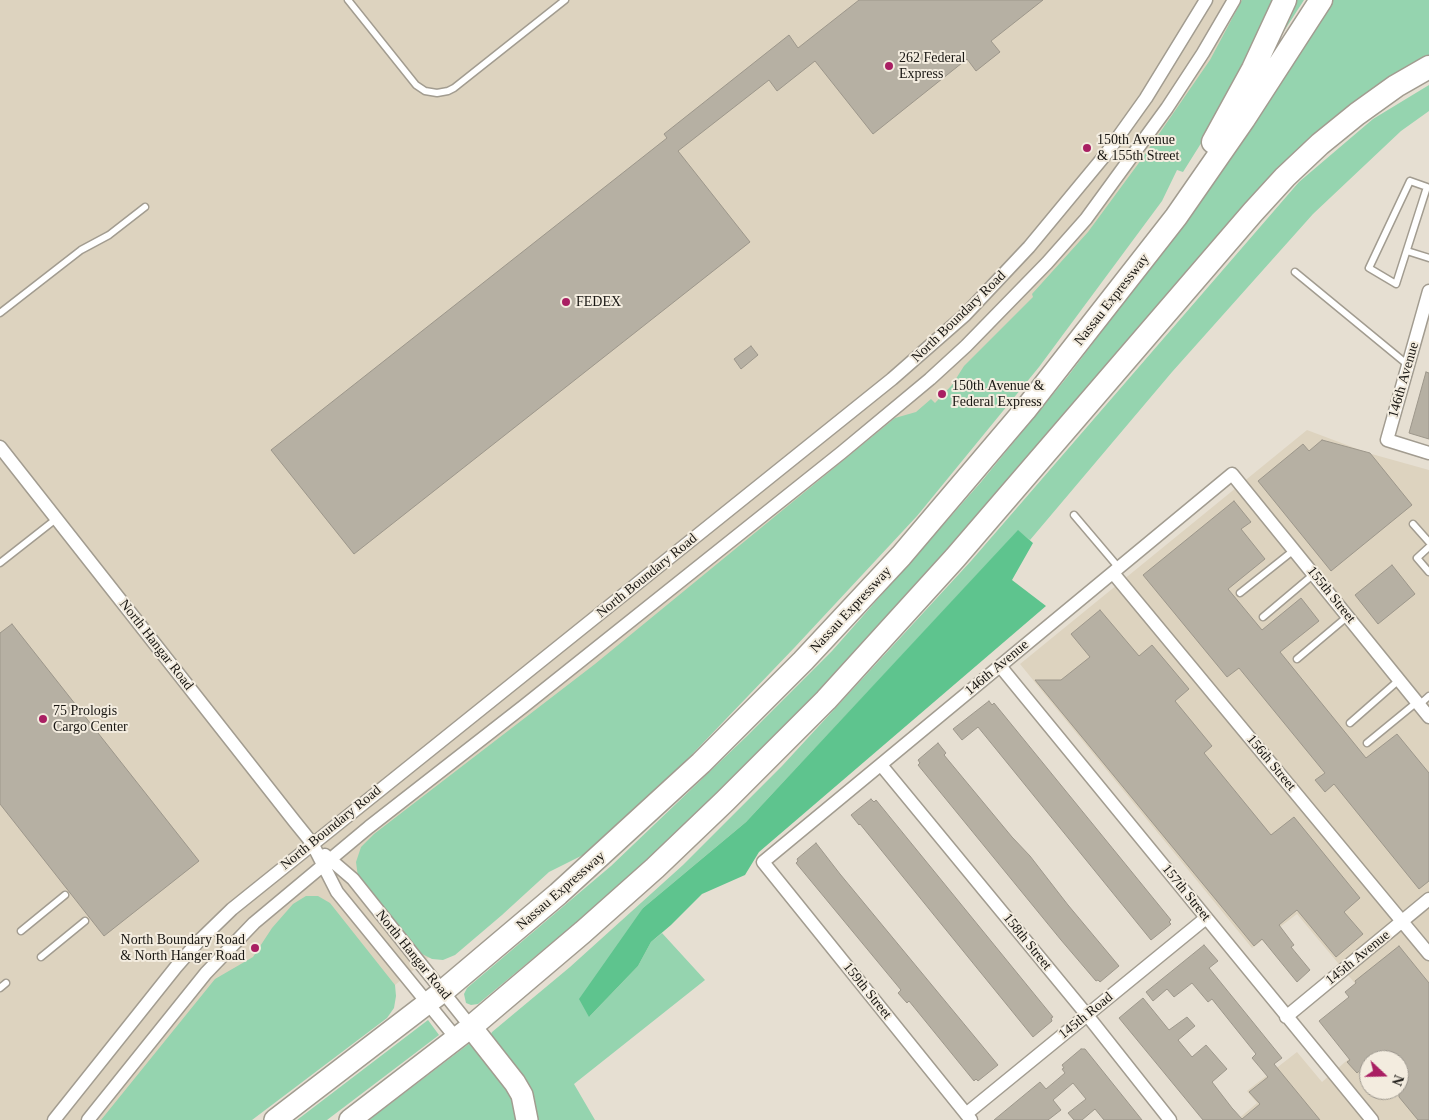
<!DOCTYPE html>
<html>
<head>
<meta charset="utf-8">
<style>
	body { margin:0 }
	#map { position:relative; width:1429px; height:1120px; overflow:hidden; background:#e6dfd2; font-family:Georgia,serif }
	canvas { display:block }
	.north { position:absolute; left:1359px; top:1050px; width:50px; height:50px; box-sizing:border-box; background:#f3ecdf; border:1px solid #9b968d; border-radius:50%; rotate:111deg; font-size:14px; font-weight:700; line-height:20px; text-align:center; color:#181612 }
	.north::after { content:''; display:block; margin:auto; width:18px; height:22px; background:#a91f63; clip-path:polygon(50% 0,100% 100%,50% 72%,0 100%) }
</style>
</head>
<body>
<div id="map">
<canvas width="1429" height="1120"></canvas>
<div class="north">N</div>
</div>
<script>
const context = document.querySelector('canvas').getContext('2d');
context.lineJoin = 'round';
function paint(path, color) { context.fillStyle = color; context.fill(path, 'evenodd'); }
const shape = rows => new Path2D(rows.map(r => 'M' + r).join(''));
function trace(path, color, width, dash) { context.strokeStyle = color; context.lineWidth = width; context.lineCap = dash ? 'butt' : 'round'; context.setLineDash(dash || []); context.stroke(path); }
function label(font, color, halo, rows, align = 'center') {
  context.font = font + ' Georgia,serif'; context.lineWidth = 4; context.setLineDash([]); context.textBaseline = 'middle'; context.strokeStyle = halo; context.fillStyle = color; for (const [text, x, y, turn = 0] of rows) {
    context.save(); context.translate(x, y); context.rotate((+turn || 0) * Math.PI / 180); context.textAlign = isNaN(turn) ? turn : align; if (halo) context.strokeText(text, 0, 0); context.fillText(text, 0, 0); context.restore();
  }
}
paint(shape([
	[0,0,1265,0,1143,200,467,926,384,994,217,1120,0,1120],
	[1307,430,1368,453,1429,470,1429,1120,1237,1120,1257,1103,1247,1091,1297,1052,1322,1082,1389,1024,1297,914,1252,948,1020,664],
	[1369,1060,1399,1060,1399,1090,1369,1090]
]), '#ddd3bf');
paint(shape([
	[1242,0,1273,0,1259,32,1210,129,1183,172,1177,170,1162,201,1039,367,917,516,795,647,679,768,587,853,549,872,502,915,455,955,443,960,432,959,422,954,358,877,356,862,361,847,374,834,595,664,895,418,916,412,931,399,935,403,952,385,964,366,1033,297,1032,294,1088,232,1141,160,1210,60],
	[1292,0,1304,0,1266,59],
	[1330,0,1429,0,1429,55,1419,60,1303,145,871,639,713,799,613,892,478,1004,471,1005,466,1003,464,994,467,988,611,866,746,737,832,651,981,482,1068,376,1149,269],
	[1429,85,1429,111,1401,131,1313,214,1172,372,1030,540,1018,531,746,822,643,908,589,1017,638,966,651,942,662,933,705,980,574,1084,595,1120,535,1120,536,1113,518,1073,490,1036,492,1032,570,967,683,865,782,766,971,561,1299,182,1373,119],
	[306,896,318,896,330,903,395,985,396,996,394,1008,387,1018,252,1120,101,1120,215,979,253,957,272,928,293,904],
	[428,1020,439,1035,327,1120,297,1120],
	[470,1043,505,1085,519,1110,519,1120,369,1120]
]), '#95d4af');
paint(shape([
	[1018,530,1033,543,1012,580,1046,606,759,852,745,875,702,894,671,925,651,942,638,966,589,1017,579,999,643,908,746,822]
]), '#5ec48e');
const building = shape([
	[859,0,1043,0,991,41,1000,52,976,71,967,59,873,134,815,61,777,91,769,80,678,151,750,242,354,554,271,450,667,138,664,134,789,35,798,48,859,0],
	[751,346,758,355,741,369,734,359,751,346],
	[1426,372,1429,373,1429,439,1409,433,1426,372],
	[1322,440,1370,453,1412,505,1331,571,1258,481,1303,444,1309,451,1322,440],
	[1234,501,1251,522,1241,529,1265,559,1228,589,1262,630,1301,598,1319,621,1280,652,1366,758,1397,734,1429,773,1429,881,1419,889,1334,784,1325,792,1315,780,1325,773,1239,668,1227,677,1143,575,1234,501],
	[1392,565,1415,594,1378,624,1355,595,1392,565],
	[1100,610,1139,656,1152,645,1189,689,1175,701,1212,746,1204,753,1271,835,1294,817,1360,898,1344,912,1363,934,1336,957,1297,910,1279,925,1294,945,1291,947,1310,970,1297,982,1262,939,1254,946,1035,680,1061,680,1090,657,1071,634,1100,610],
	[12,624,199,861,104,936,0,804,0,633,12,624],
	[989,701,992,705,994,703,1171,920,1169,922,1171,924,1151,940,978,727,962,740,953,729,989,701],
	[938,743,946,753,944,755,1012,837,1030,856,1068,905,1119,966,1100,982,1098,980,1096,981,1061,940,918,765,920,763,918,760,938,743],
	[871,799,874,802,876,800,1053,1017,1051,1018,1052,1021,1033,1037,860,824,859,825,851,815,871,799],
	[816,843,840,874,998,1065,978,1081,976,1079,974,1081,909,1001,907,1003,898,993,901,990,796,863,798,861,797,859,816,843],
	[1204,945,1218,961,1209,968,1282,1058,1274,1064,1320,1120,1203,1120,1119,1018,1143,998,1169,1030,1187,1017,1195,1026,1178,1040,1192,1057,1206,1045,1227,1069,1212,1082,1232,1108,1242,1119,1260,1104,1249,1092,1268,1077,1252,1058,1256,1054,1212,999,1208,1002,1192,983,1174,997,1167,989,1153,1001,1146,992,1204,945],
	[1399,946,1429,983,1429,1120,1418,1120,1399,1097,1399,1060,1369,1060,1369,1063,1357,1073,1347,1062,1350,1060,1319,1021,1349,997,1345,992,1356,983,1355,981,1399,946],
	[1081,1049,1085,1049,1142,1120,1104,1120,1095,1109,1082,1120,1074,1120,1068,1113,1086,1099,1073,1083,1053,1100,1061,1110,1048,1120,994,1120,1040,1082,1046,1089,1065,1073,1062,1069,1064,1068,1062,1065,1081,1049]
]);
paint(building, '#b6b0a3');
trace(building, '#9d978b', 1);
const service = shape([
	[348,0,416,85,425,91,437,93,448,91,454,88,565,0],
	[1410,181,1427,187,1396,284,1369,268,1410,181],
	[1407,251,1429,258],
	[1295,272,1408,365],
	[0,313,81,250,109,235,145,207],
	[1074,515,1119,568],
	[1413,524,1429,542],
	[1429,547,1417,558,1429,572],
	[0,563,56,519],
	[1240,593,1294,550],
	[1263,617,1314,574],
	[1297,659,1348,616],
	[1419,705,1429,696],
	[1350,723,1399,680],
	[1367,743,1417,702],
	[21,931,65,895],
	[41,957,85,921],
	[0,988,6,983]
]);
const minor = shape([
	[1429,291,1387,440,1429,453],
	[0,447,295,822,312,843,337,892,456,1038],
	[1113,573,1429,954],
	[1000,666,1372,1120],
	[881,765,1087,1015,1170,1120],
	[325,855,353,879,471,1027],
	[1286,1017,1429,899],
	[966,1114,1206,918],
	[54,1120,176,967,197,943,232,909,892,379,965,315,1029,247,1106,154,1146,98,1206,0],
	[88,1120,206,973,254,923,369,827,524,706,841,453,930,379,966,346,1047,263,1086,219,1167,108,1203,53,1234,0],
	[971,1120,763,862,1232,474,1429,717]
]);
const trunk = shape([
	[275,1120,442,992],
	[350,1120,471,1027,515,1083,522,1095,527,1120]
]);
const motorway = shape([
	[1213,142,1253,69,1285,0],
	[442,992,558,894,701,763,803,661,901,556,1025,410,1176,217,1244,119,1321,0],
	[471,1027,583,932,655,868,725,801,826,700,955,558,1253,212,1285,177,1320,144,1357,114,1396,86,1429,67]
]);
trace(service, '#a29c90', 9);
trace(minor, '#a29c90', 15);
trace(trunk, '#a29c90', 24);
trace(motorway, '#a29c90', 25);
trace(service, '#fff', 6);
trace(minor, '#fff', 12);
trace(trunk, '#fff', 21);
trace(motorway, '#fff', 22);
for (const [x, y, r, color] of [
	[889,66,5,"#a91f63"],
	[1087,148,5,"#a91f63"],
	[566,302,5,"#a91f63"],
	[942,394,5,"#a91f63"],
	[43,719,5,"#a91f63"],
	[255,948,5,"#a91f63"]
]) { const dot = new Path2D(); dot.arc(x, y, r, 0, 2 * Math.PI); context.fillStyle = color; context.fill(dot); trace(dot, '#f3ecdf', 2); }
label('14px', '#181612', '#f3ecdf', [
	["262 Federal",899,58],
	["Express",899,74],
	["150th Avenue",1097,140],
	["& 155th Street",1097,156],
	["FEDEX",576,302],
	["150th Avenue &",952,386],
	["Federal Express",952,402],
	["75 Prologis",53,711],
	["Cargo Center",53,727],
	["North Boundary Road",245,940,"right"],
	["& North Hanger Road",245,956,"right"]
], 'left');
label('14px', '#181612', '#f3ecdf', [
	["Nassau Expressway",1112,300,-52],
	["North Boundary Road",959,317,-44],
	["146th Avenue",1404,380,-74],
	["North Boundary Road",647,576,-39],
	["155th Street",1331,595,51],
	["Nassau Expressway",851,610,-47],
	["North Hangar Road",156,645,52],
	["146th Avenue",997,668,-40],
	["156th Street",1271,763,50],
	["North Boundary Road",331,828,-39],
	["Nassau Expressway",561,891,-41],
	["157th Street",1186,893,51],
	["158th Street",1027,942,51],
	["North Hangar Road",413,955,51],
	["145th Avenue",1358,958,-39],
	["159th Street",867,991,51],
	["145th Road",1086,1016,-39]
]);
</script>
</body>
</html>
